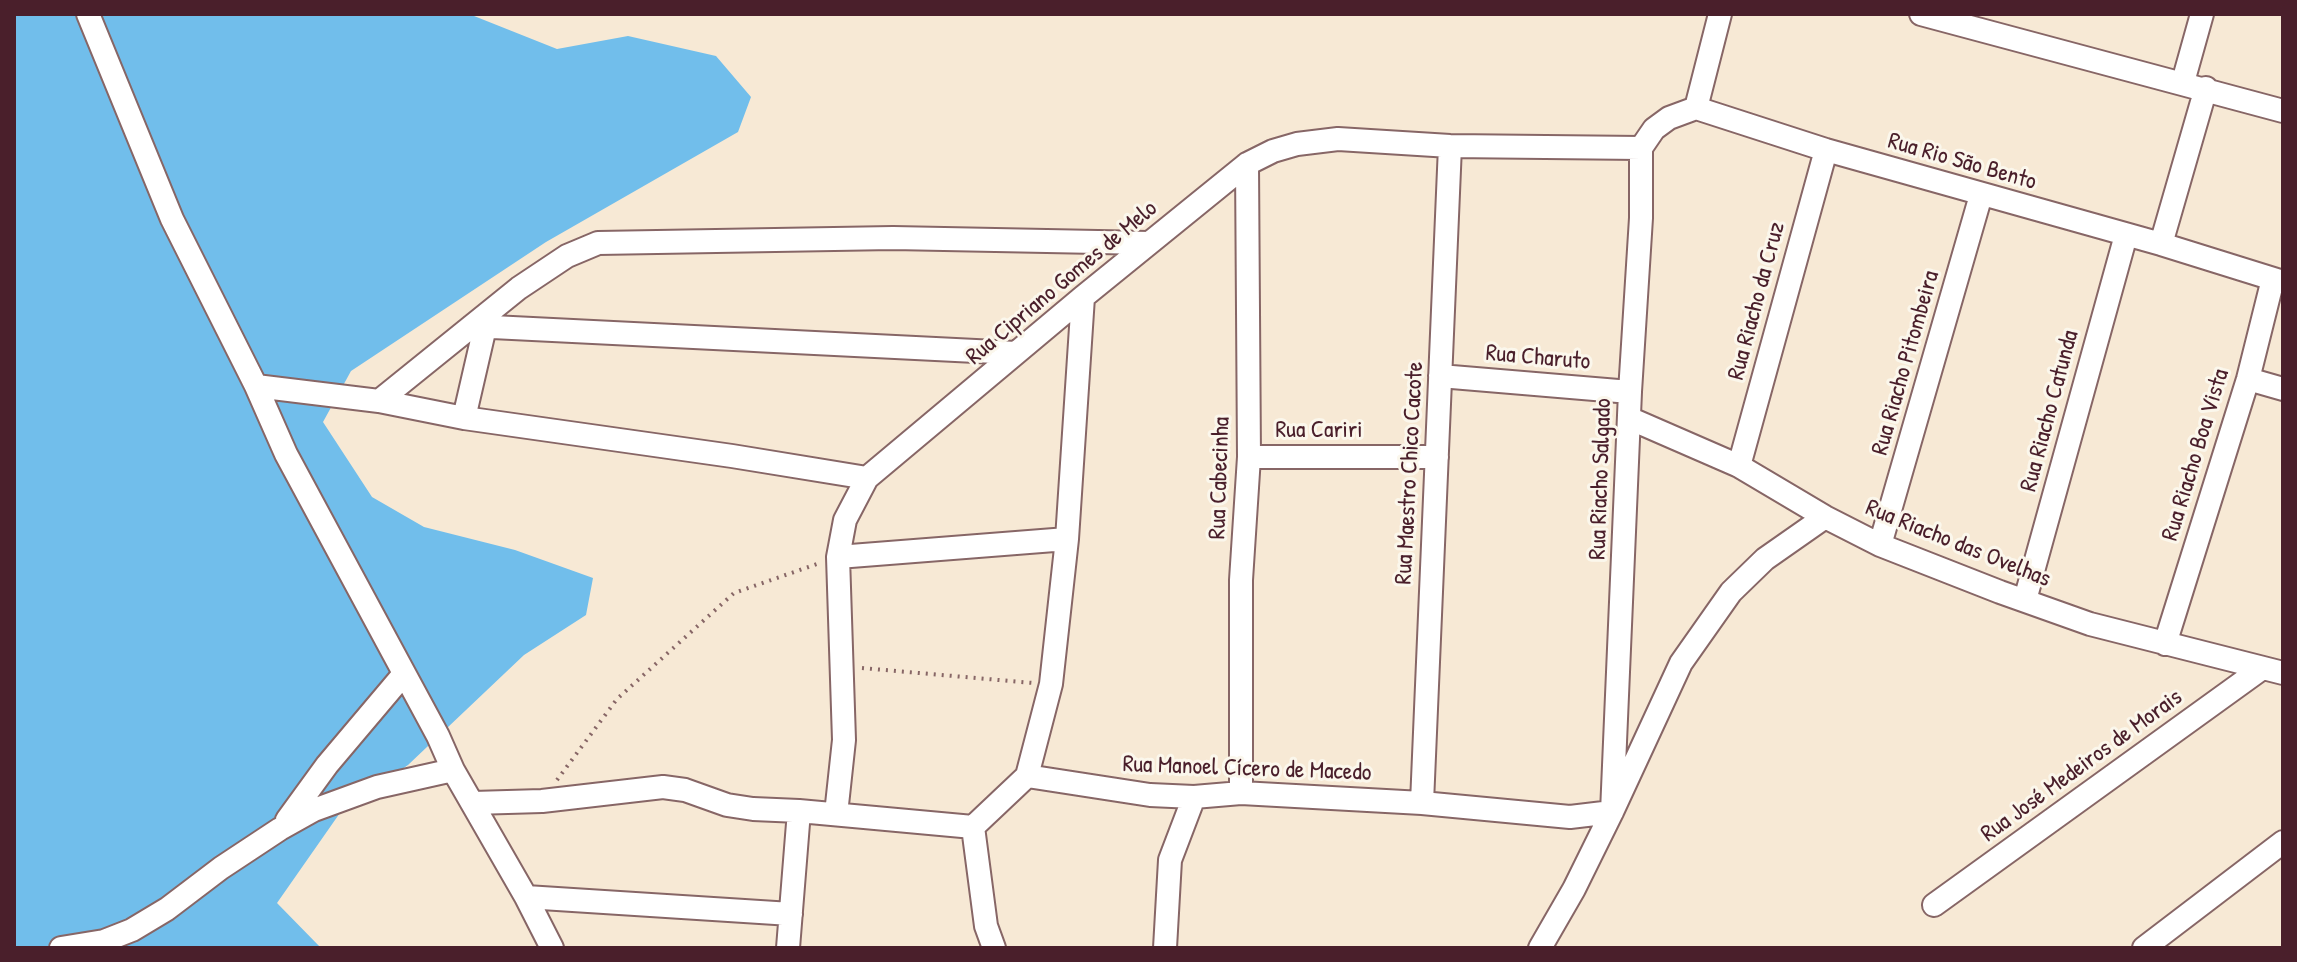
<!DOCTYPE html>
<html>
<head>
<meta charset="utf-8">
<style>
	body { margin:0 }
	#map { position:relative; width:2297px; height:962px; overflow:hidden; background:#f7e9d5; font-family:"Patrick Hand",sans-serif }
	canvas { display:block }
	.frame { position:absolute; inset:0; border:16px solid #4a1f2b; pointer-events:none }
</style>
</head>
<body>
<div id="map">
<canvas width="2297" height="962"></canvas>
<div class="frame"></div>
</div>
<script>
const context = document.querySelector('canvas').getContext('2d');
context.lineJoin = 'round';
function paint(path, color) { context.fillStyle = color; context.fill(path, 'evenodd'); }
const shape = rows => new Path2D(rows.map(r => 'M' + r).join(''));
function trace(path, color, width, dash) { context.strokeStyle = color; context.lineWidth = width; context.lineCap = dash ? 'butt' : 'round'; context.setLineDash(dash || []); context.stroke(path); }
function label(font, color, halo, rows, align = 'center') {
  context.font = font + ' "Patrick Hand",sans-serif'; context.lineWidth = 6; context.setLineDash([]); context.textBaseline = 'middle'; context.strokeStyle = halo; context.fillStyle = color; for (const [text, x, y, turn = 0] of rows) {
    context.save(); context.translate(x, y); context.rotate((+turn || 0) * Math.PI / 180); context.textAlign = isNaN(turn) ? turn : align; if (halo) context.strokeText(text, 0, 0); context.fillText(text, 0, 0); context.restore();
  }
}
paint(shape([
	[14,14,469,14,557,49,628,36,716,56,751,97,738,132,546,242,351,371,323,422,372,497,424,527,515,550,593,578,586,615,524,655,408,765,342,810,277,903,321,948,14,948]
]), '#71beeb');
const street = shape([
	[88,14,172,219,256,386,286,454,438,736,453,770,526,897,552,948],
	[1921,14,2283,111],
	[2183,82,2202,14],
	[1696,108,1720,14],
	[1641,148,1654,129,1669,118,1696,108,1826,150,2161,244,2283,282],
	[2161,244,2206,88],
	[472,326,1016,353],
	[1440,376,1630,392],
	[2248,379,2283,389],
	[256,386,379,401,464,418,732,456,867,478],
	[379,401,519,288,567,256,598,243,893,238,1149,243],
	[464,418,485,327],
	[1631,419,1739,466,1825,517,1880,545,2000,592,2090,624,2283,673],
	[1249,457,1437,457],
	[1739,466,1826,150],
	[1880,545,1981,195],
	[838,557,1067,539],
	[2025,600,2126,235],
	[2165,644,2248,379,2273,279],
	[1027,776,1150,795,1194,797,1241,793,1422,803,1570,817,1612,812],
	[1027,776,1051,684,1067,539,1083,297],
	[1241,793,1241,580,1249,457,1247,164],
	[473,803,542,801,663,787,685,790,727,805,753,809,799,811,973,827,1027,776],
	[1422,803,1450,146],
	[1612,812,1630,392,1641,218,1641,148],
	[836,814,844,740,838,557,845,520,867,478,1083,297,1247,164,1273,151,1297,144,1338,139,1450,146,1641,148],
	[287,820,327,765,403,675],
	[973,827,986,926,994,948],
	[526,897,791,914],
	[1934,905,2261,669],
	[61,948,104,941,132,930,167,909,221,868,280,829,314,810,377,787,453,770],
	[788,948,799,811],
	[1165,948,1170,860,1194,797],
	[1540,948,1574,889,1612,812,1681,663,1731,592,1765,559,1825,517],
	[2144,948,2283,842]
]);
trace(street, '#876666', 26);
trace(shape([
	[862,668,1033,683],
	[557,780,617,699,734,593,817,564]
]), '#876666', 4, [2, 6]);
trace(street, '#fff', 22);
label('24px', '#4a1f2b', '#fbf7ec', [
	["Rua Rio São Bento",1962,162,16],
	["Rua Cipriano Gomes de Melo",1062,283,-40],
	["Rua Riacho da Cruz",1757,301,-75],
	["Rua Charuto",1538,358,5],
	["Rua Riacho Pitombeira",1906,363,-74],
	["Rua Riacho Catunda",2050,411,-75],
	["Rua Cariri",1319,431],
	["Rua Riacho Boa Vista",2196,455,-73],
	["Rua Maestro Chico Cacote",1410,473,-87],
	["Rua Cabecinha",1220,478,-88],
	["Rua Riacho Salgado",1601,479,-88],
	["Rua Riacho das Ovelhas",1958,544,22],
	["Rua José Medeiros de Morais",2082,766,-36],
	["Rua Manoel Cícero de Macedo",1247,769,2]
]);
</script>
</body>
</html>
